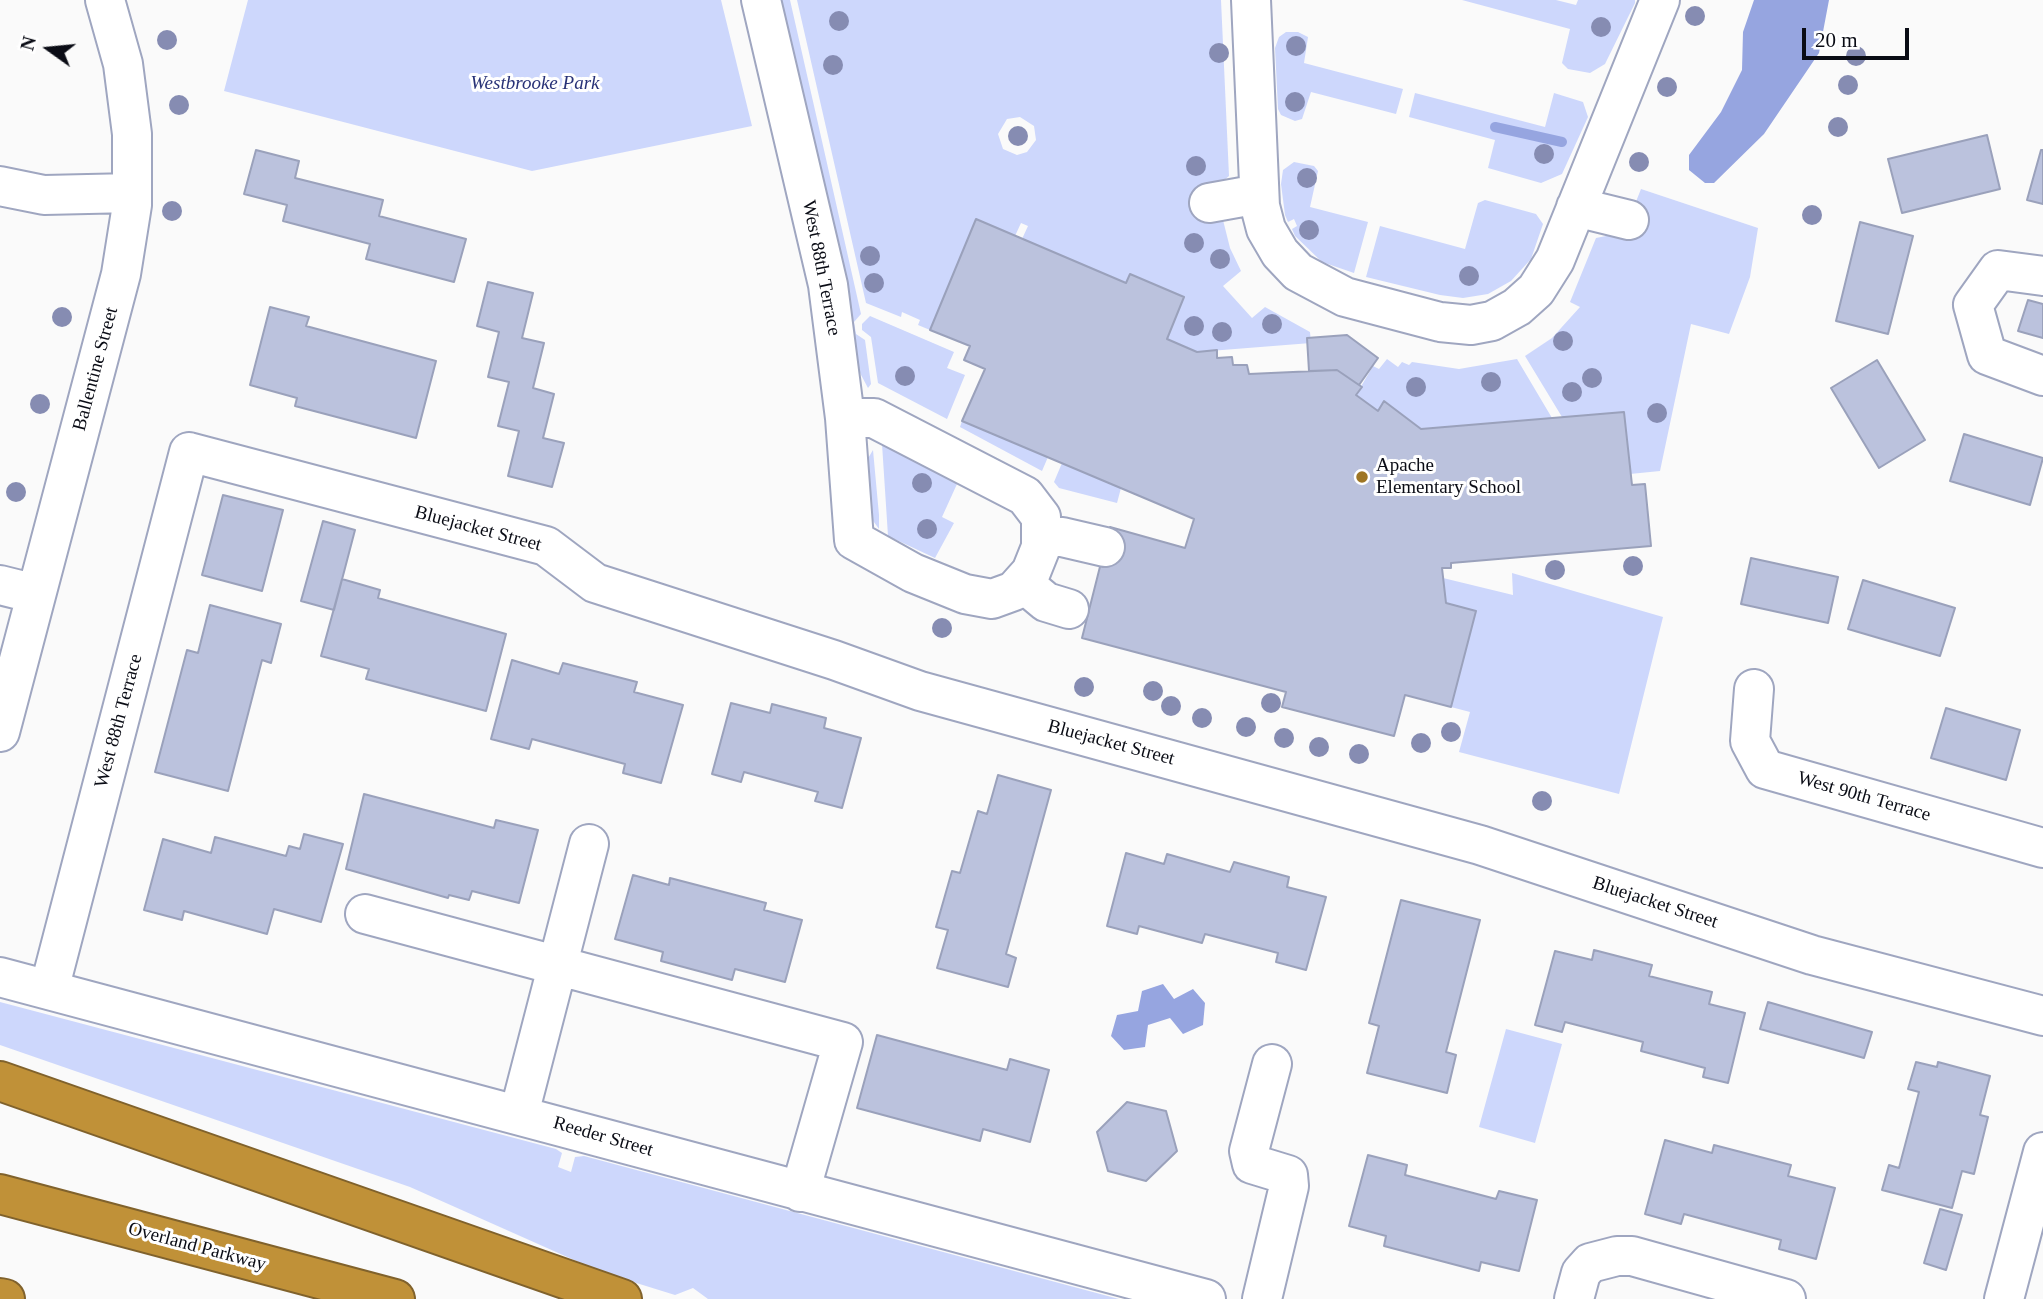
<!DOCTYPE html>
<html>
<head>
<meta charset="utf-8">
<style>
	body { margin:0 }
	#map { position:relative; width:2043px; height:1299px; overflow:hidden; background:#fafafa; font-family:Georgia,serif }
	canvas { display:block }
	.north { position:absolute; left:14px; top:14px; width:70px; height:70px; -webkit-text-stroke:5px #fff; paint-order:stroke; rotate:285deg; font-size:19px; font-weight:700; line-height:28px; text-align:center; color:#0a0c15 }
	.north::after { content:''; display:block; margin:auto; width:24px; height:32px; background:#0a0c15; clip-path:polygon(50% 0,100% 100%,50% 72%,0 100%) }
	.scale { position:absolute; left:1802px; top:28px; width:107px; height:32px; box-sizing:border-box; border:4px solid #0a0c15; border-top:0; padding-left:9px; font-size:21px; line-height:24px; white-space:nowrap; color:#0a0c15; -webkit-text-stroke:5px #fff; paint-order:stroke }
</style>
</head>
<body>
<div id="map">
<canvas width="2043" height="1299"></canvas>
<div class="north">N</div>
<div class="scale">20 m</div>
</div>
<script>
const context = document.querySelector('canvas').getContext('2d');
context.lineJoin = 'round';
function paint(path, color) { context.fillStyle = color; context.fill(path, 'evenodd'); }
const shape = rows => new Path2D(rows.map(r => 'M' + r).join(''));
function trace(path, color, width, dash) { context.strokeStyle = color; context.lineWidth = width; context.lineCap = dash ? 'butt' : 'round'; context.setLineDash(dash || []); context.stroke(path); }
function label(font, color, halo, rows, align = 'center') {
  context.font = font + ' Georgia,serif'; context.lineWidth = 6; context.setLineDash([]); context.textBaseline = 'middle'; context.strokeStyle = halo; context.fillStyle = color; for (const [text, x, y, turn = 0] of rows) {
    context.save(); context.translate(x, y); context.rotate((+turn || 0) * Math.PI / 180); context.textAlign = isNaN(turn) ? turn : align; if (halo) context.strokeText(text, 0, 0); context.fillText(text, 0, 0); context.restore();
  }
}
paint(shape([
	[248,0,721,0,752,126,532,171,224,91],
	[779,0,790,0,817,119,861,314,854,322,856,334,865,340,871,384,868,388,860,373,843,278],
	[797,0,1221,0,1229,176,1222,182,1223,220,1230,248,1241,271,1223,286,1252,318,1265,307,1310,332,1311,343,1197,352,1167,339,1184,297,1126,283,1022,239,1028,226,1021,223,1015,236,976,220,930,330,918,325,920,320,902,312,901,317,866,303],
	[1020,117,1034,126,1036,140,1027,152,1017,155,1003,149,998,134,1007,119],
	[1462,0,1556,0,1576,5,1578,0,1635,0,1635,3,1605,64,1590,73,1568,69,1562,63,1570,29],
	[1286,32,1298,32,1308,37,1304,63,1403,89,1396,114,1311,92,1302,119,1295,121,1281,115,1278,109,1275,48,1279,37],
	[1415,93,1545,127,1554,93,1583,102,1588,117,1562,174,1541,183,1488,168,1495,140,1409,117],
	[1294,162,1314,166,1318,171,1310,207,1368,222,1354,273,1322,262,1295,236,1292,229,1297,226,1294,219,1288,222,1285,215,1281,184,1283,170],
	[1641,189,1758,228,1750,277,1729,334,1691,324,1660,471,1630,474,1624,412,1562,417,1525,356,1552,338,1580,307,1570,302,1596,238,1611,235,1621,239],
	[1485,200,1536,214,1543,224,1531,259,1511,281,1488,294,1463,298,1440,295,1366,277,1380,226,1465,249,1478,203],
	[870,316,954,352,947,368,965,375,947,419,878,383,871,337,862,330,862,324],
	[1387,359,1398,367,1402,362,1409,365,1412,362,1459,369,1517,359,1552,418,1421,429,1384,401,1378,411,1356,395,1373,366,1379,369],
	[962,421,1048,457,1042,471,960,427],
	[882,444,954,479,957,484,942,517,954,523,935,558,888,536],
	[873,450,879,515,879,529,871,518,867,460],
	[1062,463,1121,488,1117,503,1059,488,1054,482],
	[1512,573,1663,617,1619,794,1459,752,1470,712,1451,707,1476,611,1446,603,1443,578,1513,595],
	[0,1002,556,1149,562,1153,558,1167,571,1172,575,1157,584,1156,1119,1299,708,1299,693,1288,675,1295,601,1272,410,1187,0,1045],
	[1506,1029,1562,1044,1535,1143,1479,1127]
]), '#cdd7fc');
paint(shape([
	[1754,0,1829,0,1819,53,1764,134,1714,183,1705,183,1689,170,1689,155,1721,112,1742,70,1743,32],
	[1163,984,1174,999,1193,989,1205,1003,1203,1025,1183,1034,1170,1018,1148,1025,1145,1047,1124,1050,1111,1036,1117,1015,1138,1011,1142,991]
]), '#96a5e0');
trace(shape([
	[1495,127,1562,142]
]), '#96a5e0', 10);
const building = shape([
	[1987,135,2000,189,1902,213,1888,159,1987,135],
	[256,150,299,161,295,178,383,200,379,216,466,239,454,282,366,259,370,244,283,221,287,205,244,194,256,150],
	[2041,150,2043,150,2043,204,2027,200,2041,150],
	[976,219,1126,283,1130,274,1184,297,1167,339,1197,352,1217,350,1217,358,1232,357,1233,365,1247,365,1249,374,1337,370,1362,387,1356,395,1378,411,1384,401,1421,429,1624,412,1632,485,1645,484,1651,546,1451,563,1451,568,1442,568,1446,603,1476,611,1451,707,1405,695,1394,736,1282,707,1286,692,1082,638,1110,527,1185,548,1194,519,962,421,985,369,964,360,970,346,930,330,976,219],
	[1860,222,1913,236,1888,334,1836,321,1860,222],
	[488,282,533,293,522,338,544,343,533,388,554,394,543,438,564,443,552,487,508,476,519,431,498,426,509,382,488,377,499,332,477,326,488,282],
	[2028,300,2043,304,2043,338,2018,331,2028,300],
	[270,307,309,317,306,326,436,361,416,438,295,406,297,398,250,385,270,307],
	[1347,335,1378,358,1359,385,1337,370,1309,371,1307,338,1347,335],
	[1877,360,1925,440,1879,468,1831,388,1877,360],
	[1964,434,2043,458,2030,505,1950,481,1964,434],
	[223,495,283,510,262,591,202,575,223,495],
	[323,521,355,530,334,610,301,601,323,521],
	[1751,558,1838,577,1828,623,1741,604,1751,558],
	[342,579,380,590,378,598,506,634,486,711,366,679,369,669,321,656,342,579],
	[1863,580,1955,608,1940,656,1848,629,1863,580],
	[210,605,281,624,271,663,262,660,228,791,155,772,187,650,198,653,210,605],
	[512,660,559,674,563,663,637,682,634,692,683,705,661,783,623,773,625,764,532,739,529,749,491,739,512,660],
	[731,703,770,713,772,704,826,718,824,728,861,738,842,808,815,801,818,792,744,772,741,782,712,774,731,703],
	[1946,708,2020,730,2006,780,1931,758,1946,708],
	[998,775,1051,790,1006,954,1016,958,1008,987,937,968,948,930,936,927,952,871,960,873,978,811,987,814,998,775],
	[364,794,494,828,496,820,538,830,519,903,472,891,469,900,449,895,448,898,346,869,364,794],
	[304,834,343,844,321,922,274,909,267,934,184,911,182,920,144,910,163,839,211,853,215,837,286,856,289,846,300,849,304,834],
	[1126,853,1164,864,1167,854,1230,872,1234,862,1289,877,1287,887,1326,897,1306,970,1276,962,1278,953,1205,934,1202,943,1139,926,1137,934,1107,926,1126,853],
	[633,875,669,885,670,878,766,903,764,910,802,920,785,982,735,969,732,980,661,961,663,952,615,939,633,875],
	[1401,900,1480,920,1446,1052,1456,1055,1447,1093,1367,1073,1379,1026,1369,1023,1401,900],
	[1594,950,1652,965,1649,976,1712,992,1709,1004,1745,1013,1728,1083,1703,1077,1705,1068,1641,1051,1643,1042,1565,1022,1562,1032,1535,1025,1555,951,1592,960,1594,950],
	[1768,1002,1872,1032,1864,1058,1760,1029,1768,1002],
	[877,1035,1007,1070,1010,1059,1049,1070,1030,1142,983,1129,980,1141,857,1108,877,1035],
	[1916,1062,1937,1067,1938,1062,1990,1076,1980,1115,1988,1117,1974,1174,1962,1171,1952,1208,1882,1190,1889,1165,1899,1168,1919,1092,1908,1089,1916,1062],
	[1127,1102,1166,1111,1177,1151,1146,1181,1108,1171,1097,1132,1127,1102],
	[1665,1140,1712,1153,1714,1145,1791,1165,1788,1176,1835,1188,1816,1259,1779,1249,1781,1240,1684,1214,1681,1224,1645,1214,1665,1140],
	[1368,1155,1407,1165,1405,1175,1496,1199,1499,1191,1537,1200,1519,1271,1481,1262,1479,1271,1384,1246,1386,1236,1349,1226,1368,1155],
	[1940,1209,1962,1215,1946,1270,1924,1263,1940,1209]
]);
paint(building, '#bbc2dd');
trace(building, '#9aa1bb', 2);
const minor = shape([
	[761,0,828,285,845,418,854,540,913,573,965,594,992,599,1014,591,1031,572,1041,547,1041,517,1025,496,874,418,845,418],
	[1251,0,1260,206,1266,229,1280,253,1298,272,1345,297,1440,322,1471,325,1492,321,1517,307,1536,290,1555,260,1660,0],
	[0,186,44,195,132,193],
	[1209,203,1259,194],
	[1576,207,1629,220],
	[2043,276,1998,270,1973,305,1987,355,2043,376],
	[1041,536,1062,537,1105,547],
	[1022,582,1046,602,1069,609],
	[0,585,36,594],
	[1754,689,1750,741,1765,769,2043,848],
	[0,732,121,274,132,205,132,134,123,64,105,0],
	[365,914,843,1042,800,1192],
	[0,977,1206,1299],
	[49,990,189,452,546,546,595,583,834,660,920,691,1480,845,1812,955,2043,1016],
	[519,1114,589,844],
	[1262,1299,1289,1186,1288,1175,1252,1164,1249,1151,1272,1064],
	[1574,1299,1581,1273,1590,1263,1617,1256,1632,1256,1786,1299],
	[2004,1299,2043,1152]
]);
const highway = shape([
	[0,1081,622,1299],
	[0,1194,395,1299],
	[0,1298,5,1299]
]);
trace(minor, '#9fa6c0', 42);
trace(highway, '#80622c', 42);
trace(minor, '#fff', 38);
trace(highway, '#c09138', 38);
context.fillStyle = '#868cb2';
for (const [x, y] of [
	[1695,16],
	[839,21],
	[1601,27],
	[167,40],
	[1296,46],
	[1219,53],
	[1856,56],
	[833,65],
	[1848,85],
	[1667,87],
	[1295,102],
	[179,105],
	[1838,127],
	[1018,136],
	[1544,154],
	[1639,162],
	[1196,166],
	[1307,178],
	[172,211],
	[1812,215],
	[1309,230],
	[1194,243],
	[870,256],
	[1220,259],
	[1469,276],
	[874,283],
	[62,317],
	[1272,324],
	[1194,326],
	[1222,332],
	[1563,341],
	[905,376],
	[1592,378],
	[1491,382],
	[1416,387],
	[1572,392],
	[40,404],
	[1657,413],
	[922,483],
	[16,492],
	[927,529],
	[1633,566],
	[1555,570],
	[942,628],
	[1084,687],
	[1153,691],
	[1271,703],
	[1171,706],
	[1202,718],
	[1246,727],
	[1451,732],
	[1284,738],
	[1421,743],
	[1319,747],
	[1359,754],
	[1542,801]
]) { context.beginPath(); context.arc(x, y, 10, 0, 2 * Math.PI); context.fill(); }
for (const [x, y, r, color] of [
	[1362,477,7,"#9e7524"]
]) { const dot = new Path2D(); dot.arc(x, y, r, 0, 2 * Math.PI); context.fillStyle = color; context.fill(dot); trace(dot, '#fff', 2.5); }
label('italic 19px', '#283277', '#fff', [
	["Westbrooke Park",535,84]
]);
label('19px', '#0a0c15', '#fff', [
	["West 88th Terrace",821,268,79],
	["Ballentine Street",96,369,-75],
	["Bluejacket Street",478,529,15],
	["West 88th Terrace",119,721,-75],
	["Bluejacket Street",1111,743,15],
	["West 90th Terrace",1864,797,16],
	["Bluejacket Street",1655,903,18],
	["Reeder Street",603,1137,16],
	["Overland Parkway",197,1247,15]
]);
label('19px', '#0a0c15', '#fff', [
	["Apache",1376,466],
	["Elementary School",1376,488]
], 'left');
</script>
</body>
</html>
